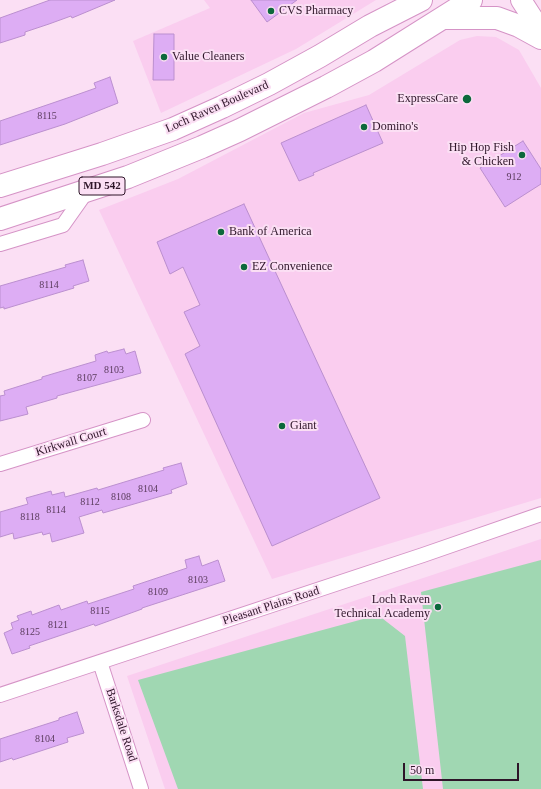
<!DOCTYPE html>
<html>
<head>
<meta charset="utf-8">
<style>
	body { margin:0 }
	#map { position:relative; width:541px; height:789px; overflow:hidden; background:#fbdff4; font-family:Georgia,serif }
	canvas { display:block }
	.scale { position:absolute; left:403px; top:763px; width:116px; height:18px; box-sizing:border-box; border:2px solid #2e1529; border-top:0; padding-left:5px; font-size:12px; line-height:14px; white-space:nowrap; color:#2e1529; -webkit-text-stroke:3px #fbdff4; paint-order:stroke }
</style>
</head>
<body>
<div id="map">
<canvas width="541" height="789"></canvas>
<div class="scale">50 m</div>
</div>
<script>
const context = document.querySelector('canvas').getContext('2d');
context.lineJoin = 'round';
function paint(path, color) { context.fillStyle = color; context.fill(path, 'evenodd'); }
const shape = rows => new Path2D(rows.map(r => 'M' + r).join(''));
function trace(path, color, width, dash) { context.strokeStyle = color; context.lineWidth = width; context.lineCap = dash ? 'butt' : 'round'; context.setLineDash(dash || []); context.stroke(path); }
function label(font, color, halo, rows, align = 'center') {
  context.font = font + ' Georgia,serif'; context.lineWidth = 4; context.setLineDash([]); context.textBaseline = 'middle'; context.strokeStyle = halo; context.fillStyle = color; for (const [text, x, y, turn = 0] of rows) {
    context.save(); context.translate(x, y); context.rotate((+turn || 0) * Math.PI / 180); context.textAlign = isNaN(turn) ? turn : align; if (halo) context.strokeText(text, 0, 0); context.fillText(text, 0, 0); context.restore();
  }
}
paint(shape([
	[204,0,376,0,296,49,161,113,133,41,210,8],
	[477,36,496,37,519,50,541,88,541,498,272,579,99,210,178,179,304,113,369,95,460,40],
	[541,539,541,789,165,789,127,676]
]), '#facdef');
paint(shape([
	[541,560,541,789,443,789,421,592],
	[378,615,405,636,423,789,178,789,138,680]
]), '#a0d7b2');
const building = shape([
	[50,0,115,0,72,18,71,16,49,24,25,32,25,35,0,43,0,18,50,0],
	[251,0,297,0,267,22,251,0],
	[154,34,174,34,174,80,153,80,154,34],
	[110,77,118,103,65,124,0,145,0,121,79,94,96,88,94,83,110,77],
	[366,105,383,143,313,173,314,175,299,181,281,143,366,105],
	[523,141,541,169,541,184,505,207,480,168,523,141],
	[244,204,380,498,272,546,185,354,200,346,184,312,200,305,183,267,170,274,157,242,244,204],
	[83,260,89,281,73,286,74,288,4,309,4,307,0,308,0,286,66,267,65,265,83,260],
	[124,349,126,354,135,351,141,373,57,396,57,398,26,407,28,414,0,421,0,396,5,395,4,391,42,379,42,377,96,361,95,355,107,351,108,353,124,349],
	[181,463,187,484,171,490,172,493,103,513,102,510,79,517,84,533,52,542,50,533,43,535,42,532,14,539,13,533,0,537,0,512,28,504,26,498,51,491,52,495,64,492,65,497,97,488,98,490,164,470,163,468,181,463],
	[199,556,202,566,218,560,225,581,142,608,142,609,95,626,94,624,29,646,30,648,12,654,4,633,13,629,11,623,19,620,17,616,31,611,32,615,59,605,61,610,87,601,88,604,134,589,133,586,187,568,185,560,199,556],
	[77,712,84,733,67,738,68,742,13,760,12,758,0,762,0,739,59,720,59,718,77,712]
]);
paint(building, '#ddadf4');
trace(building, '#bb8fcf', 1);
const street = shape([
	[0,244,63,225,87,191],
	[0,464,143,420],
	[100,662,141,789],
	[0,695,423,555,541,514]
]);
const secondary = shape([
	[521,0,541,31]
]);
const primary = shape([
	[444,18,497,18,519,26,541,38],
	[0,186,102,154,173,129,222,107,269,84,320,56,370,26,421,0],
	[0,219,128,177,202,147,240,130,326,87,374,61,471,0]
]);
trace(street, '#d593c6', 16);
trace(secondary, '#d593c6', 22);
trace(primary, '#d593c6', 24);
trace(street, '#fff', 14);
trace(secondary, '#fff', 20);
trace(primary, '#fff', 22);
for (const [x, y, r, color] of [
	[271,11,4,"#0c683b"],
	[164,57,4,"#0c683b"],
	[467,99,5,"#0c683b"],
	[364,127,4,"#0c683b"],
	[522,155,4,"#0c683b"],
	[221,232,4,"#0c683b"],
	[244,267,4,"#0c683b"],
	[282,426,4,"#0c683b"],
	[438,607,4,"#0c683b"]
]) { const dot = new Path2D(); dot.arc(x, y, r, 0, 2 * Math.PI); context.fillStyle = color; context.fill(dot); trace(dot, '#fbdff4', 1.5); }
label('10px', '#5a3b5c', null, [
	["8115",47,116],
	["912",514,177],
	["8114",49,285],
	["8103",114,370],
	["8107",87,378],
	["8104",148,489],
	["8108",121,497],
	["8112",90,502],
	["8114",56,510],
	["8118",30,517],
	["8103",198,580],
	["8109",158,592],
	["8115",100,611],
	["8121",58,625],
	["8125",30,632],
	["8104",45,739]
]);
for (const [x, y, w] of [
	[102,186,46]
]) { const box = new Path2D(); box.roundRect(x - w / 2, y - 9, w, 18, 3); context.fillStyle = '#fbdff4'; context.fill(box); trace(box, '#2e1529', 1); }
label('bold 11px', '#2e1529', null, [
	["MD 542",102,186]
]);
label('12px', '#2e1529', '#fbdff4', [
	["CVS Pharmacy",279,11],
	["Value Cleaners",172,57],
	["ExpressCare",458,99,"right"],
	["Domino's",372,127],
	["Hip Hop Fish",514,148,"right"],
	["& Chicken",514,162,"right"],
	["Bank of America",229,232],
	["EZ Convenience",252,267],
	["Giant",290,426],
	["Loch Raven",430,600,"right"],
	["Technical Academy",430,614,"right"]
], 'left');
label('12px', '#2e1529', '#fbdff4', [
	["Loch Raven Boulevard",217,107,-24],
	["Kirkwall Court",71,442,-17],
	["Pleasant Plains Road",271,606,-18],
	["Barksdale Road",121,725,72]
]);
</script>
</body>
</html>
